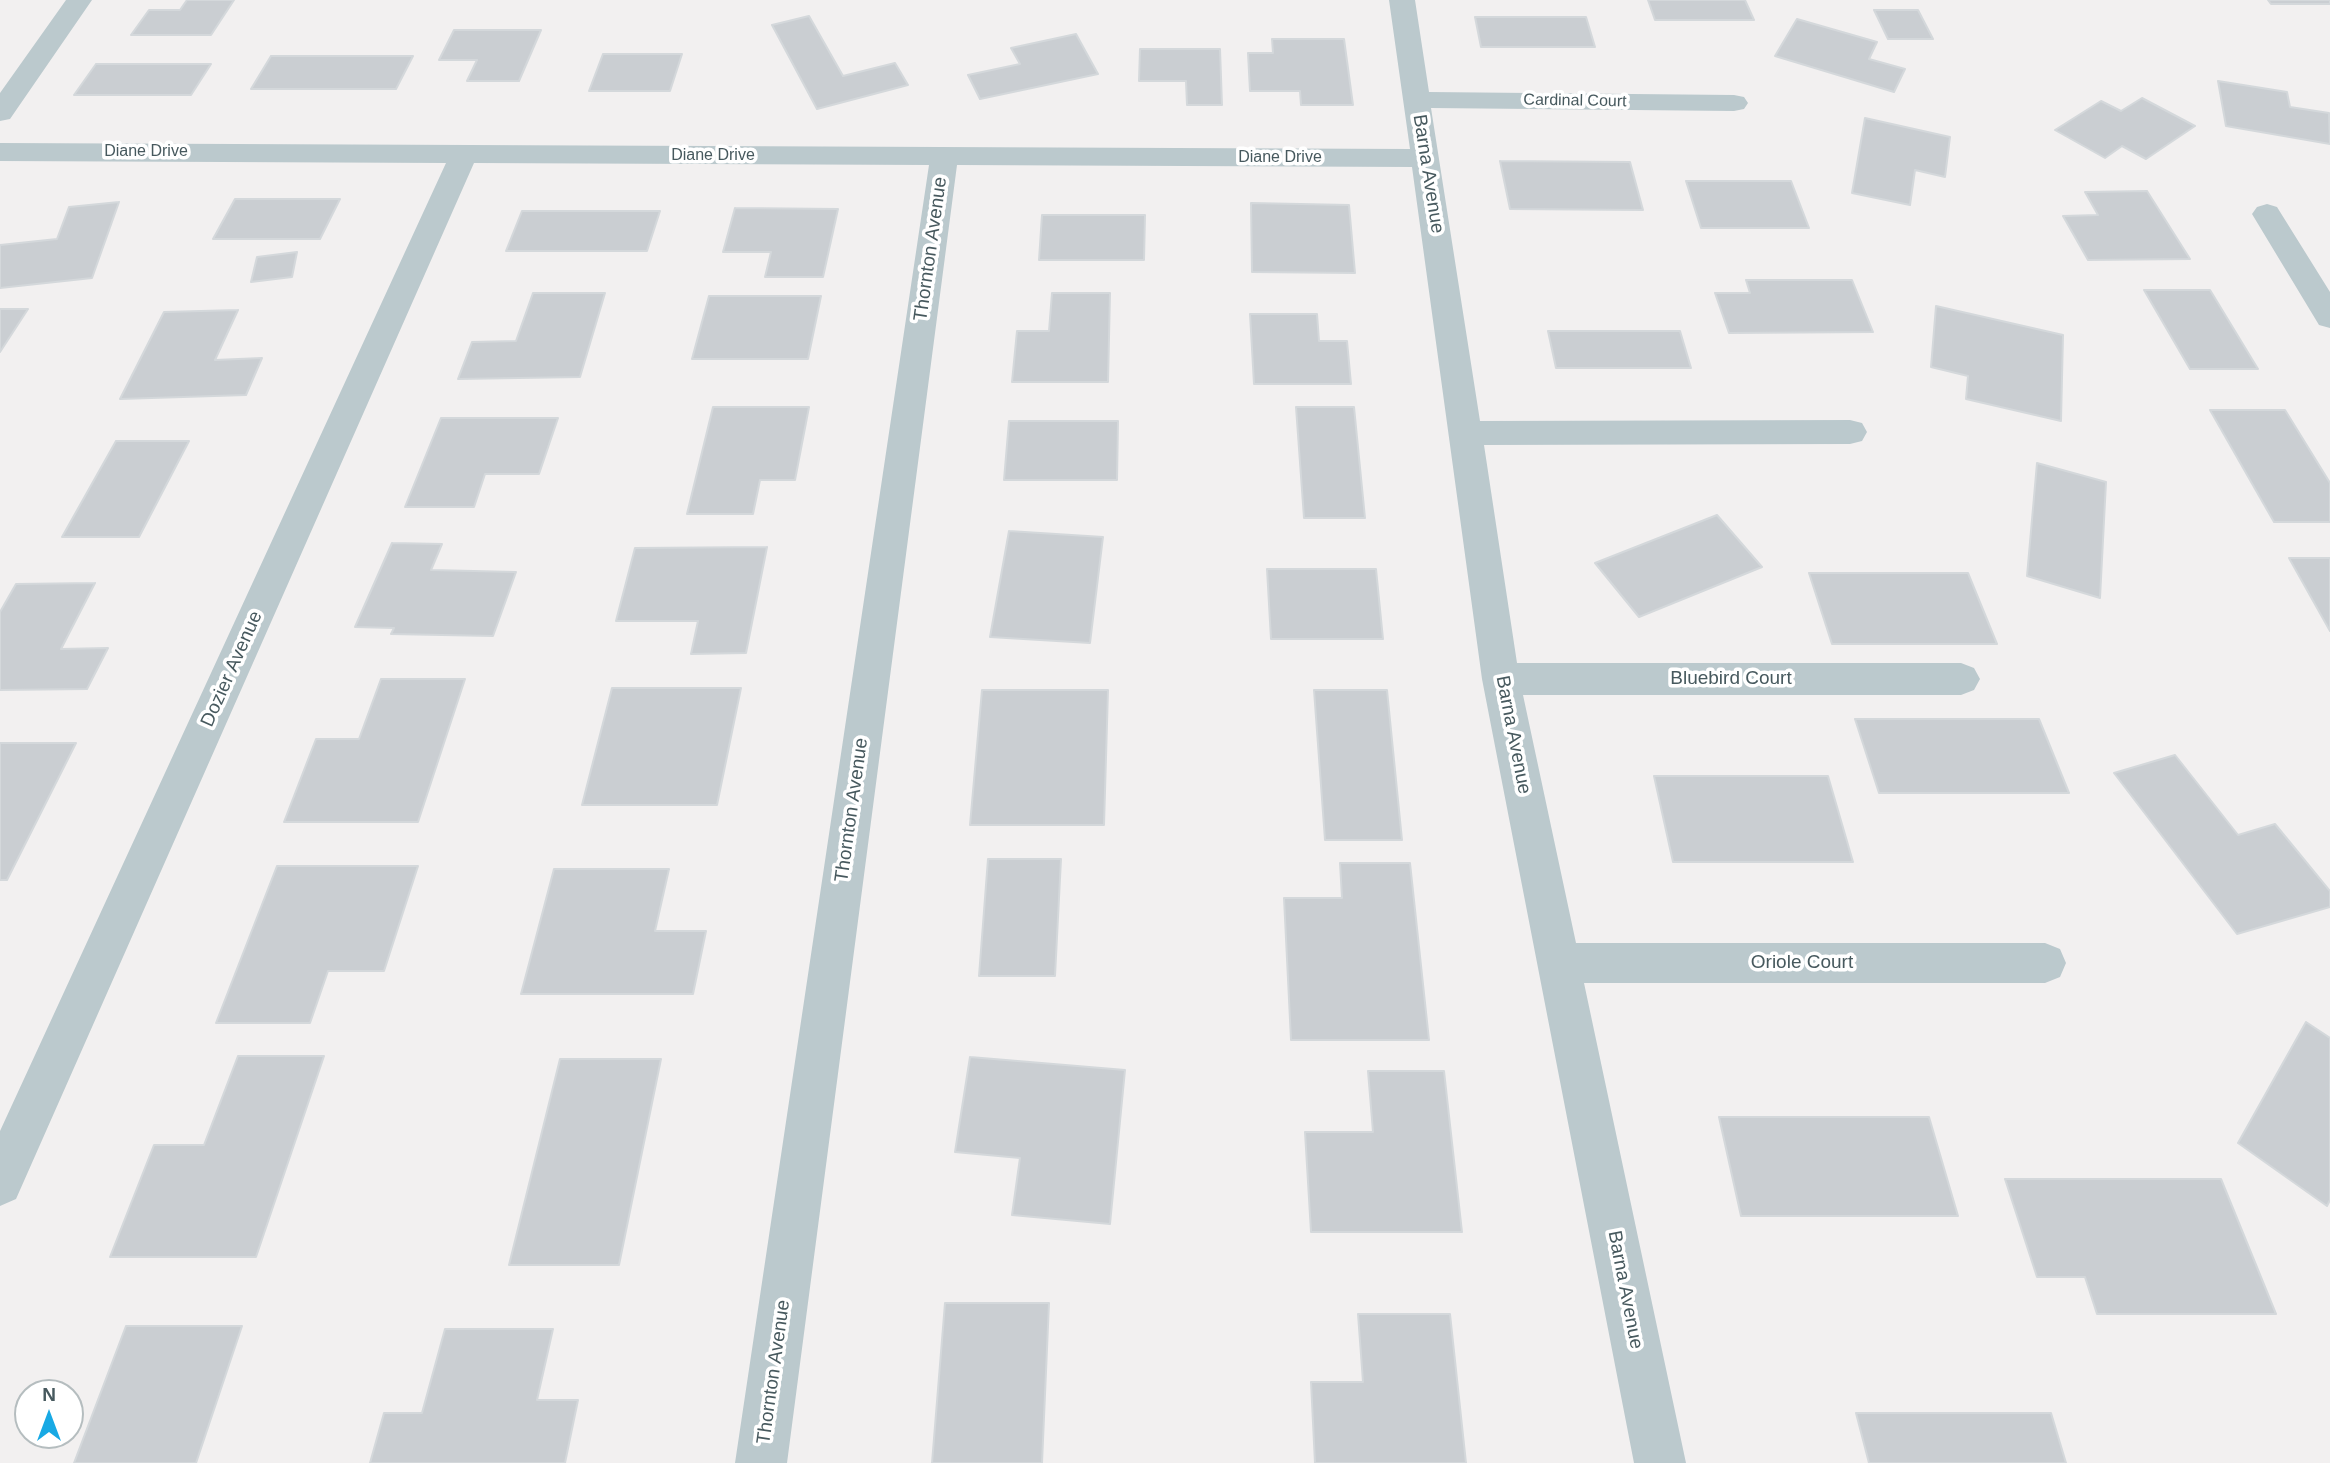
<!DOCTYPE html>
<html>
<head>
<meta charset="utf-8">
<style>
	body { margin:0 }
	#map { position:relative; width:2330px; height:1463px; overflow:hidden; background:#f2f0f0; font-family:Arial,sans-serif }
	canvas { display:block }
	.north { position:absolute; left:14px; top:1379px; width:70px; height:70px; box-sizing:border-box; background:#fff; border:2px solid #b5bdbf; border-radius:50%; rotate:0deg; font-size:19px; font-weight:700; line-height:28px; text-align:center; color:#47595e }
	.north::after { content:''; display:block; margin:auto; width:24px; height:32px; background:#18a9e4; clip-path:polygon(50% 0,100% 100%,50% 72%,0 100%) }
</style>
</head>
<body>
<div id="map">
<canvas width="2330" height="1463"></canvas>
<div class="north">N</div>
</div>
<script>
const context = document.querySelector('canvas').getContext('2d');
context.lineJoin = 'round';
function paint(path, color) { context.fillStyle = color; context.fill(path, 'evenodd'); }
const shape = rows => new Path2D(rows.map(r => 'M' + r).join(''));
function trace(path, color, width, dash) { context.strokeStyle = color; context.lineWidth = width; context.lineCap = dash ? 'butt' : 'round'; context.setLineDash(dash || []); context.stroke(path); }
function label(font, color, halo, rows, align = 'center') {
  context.font = font + ' Arial,sans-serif'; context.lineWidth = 7; context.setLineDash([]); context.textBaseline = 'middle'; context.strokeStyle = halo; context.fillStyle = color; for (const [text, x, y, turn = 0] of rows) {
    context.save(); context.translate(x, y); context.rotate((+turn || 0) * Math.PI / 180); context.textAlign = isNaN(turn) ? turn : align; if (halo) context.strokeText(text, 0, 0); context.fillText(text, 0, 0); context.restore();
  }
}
const building = shape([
	[187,0,234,0,211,35,131,35,149,10,180,10,187,0],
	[1648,0,1745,0,1754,20,1655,20,1648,0],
	[2268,0,2330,0,2330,4,2271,4,2268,0],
	[1874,10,1918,10,1933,39,1888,39,1874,10],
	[809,16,843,76,895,63,908,85,817,109,772,25,809,16],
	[1475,17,1586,17,1595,47,1481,47,1475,17],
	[1797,19,1877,42,1869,59,1905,69,1894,92,1775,56,1797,19],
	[454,30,541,30,519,81,467,81,477,60,439,60,454,30],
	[1076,34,1098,74,980,99,968,75,1020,64,1011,48,1076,34],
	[1272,39,1344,39,1353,105,1301,105,1300,91,1250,91,1248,53,1273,53,1272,39],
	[1140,49,1220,49,1222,105,1187,105,1186,81,1139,81,1140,49],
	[603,54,682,54,670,91,589,91,603,54],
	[271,56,413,56,396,89,251,89,271,56],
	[96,64,211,64,191,95,74,95,96,64],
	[2218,81,2287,92,2290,107,2329,113,2330,144,2226,126,2218,81],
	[2142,98,2195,126,2146,159,2122,146,2105,158,2055,130,2101,101,2121,111,2142,98],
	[1865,118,1950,137,1945,177,1915,170,1910,205,1852,193,1865,118],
	[1500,161,1630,162,1643,210,1510,209,1500,161],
	[1686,181,1791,181,1809,228,1701,228,1686,181],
	[2147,191,2190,259,2088,260,2063,216,2098,215,2085,192,2147,191],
	[235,199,340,199,320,239,213,239,235,199],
	[119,202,92,278,0,288,0,245,57,239,69,207,119,202],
	[1251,203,1349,205,1355,273,1252,272,1251,203],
	[735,208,838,209,823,277,765,277,771,252,723,252,735,208],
	[522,211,660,211,647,251,506,251,522,211],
	[1042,215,1145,215,1144,260,1039,260,1042,215],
	[297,252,292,277,251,282,257,257,297,252],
	[1746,280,1852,280,1873,332,1729,333,1715,293,1750,293,1746,280],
	[2144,290,2210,290,2258,369,2190,369,2144,290],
	[533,293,605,293,580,377,458,379,472,342,516,341,533,293],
	[1052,293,1110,293,1108,382,1012,382,1017,331,1049,331,1052,293],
	[709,296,821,296,808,359,692,359,709,296],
	[1936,306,2063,335,2061,421,1966,399,1968,376,1931,367,1936,306],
	[0,309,28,309,0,352,0,309],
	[238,310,215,360,262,358,246,395,120,399,164,312,238,310],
	[1250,314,1317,314,1319,341,1347,341,1351,384,1254,384,1250,314],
	[1548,331,1680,331,1691,368,1556,368,1548,331],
	[713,407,809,407,795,480,760,480,753,514,687,514,713,407],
	[1296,407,1354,407,1365,518,1304,518,1296,407],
	[2210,410,2285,410,2330,483,2330,522,2274,522,2210,410],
	[441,418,558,418,539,474,485,474,474,507,405,507,441,418],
	[1009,421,1118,421,1117,480,1004,480,1009,421],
	[116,441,189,441,139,537,62,537,116,441],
	[2037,463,2106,482,2100,598,2027,576,2037,463],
	[1717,515,1762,567,1639,617,1595,563,1717,515],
	[1009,531,1103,537,1090,643,990,637,1009,531],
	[392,543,442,544,431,570,516,572,493,636,391,634,394,628,355,627,392,543],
	[767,547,746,653,691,654,698,621,616,621,635,548,767,547],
	[2289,558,2330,558,2330,631,2289,558],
	[1267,569,1376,569,1383,639,1271,639,1267,569],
	[1809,573,1968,573,1997,644,1832,644,1809,573],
	[95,583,61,649,108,648,87,689,0,690,0,612,16,584,95,583],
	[381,679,465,679,418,822,284,822,316,739,359,739,381,679],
	[612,688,741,688,717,805,582,805,612,688],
	[982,690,1108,690,1104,825,970,825,982,690],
	[1314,690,1387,690,1402,840,1325,840,1314,690],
	[1855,719,2039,719,2069,793,1879,793,1855,719],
	[0,743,76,743,7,880,0,880,0,743],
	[2175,755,2238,835,2275,824,2330,891,2330,907,2237,934,2114,773,2175,755],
	[1654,776,1828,776,1853,862,1673,862,1654,776],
	[988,859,1061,859,1055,976,979,976,988,859],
	[1340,863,1410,863,1429,1040,1291,1040,1284,898,1342,898,1340,863],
	[277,866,418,866,384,971,328,971,310,1023,216,1023,277,866],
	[554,869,669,869,655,931,706,931,693,994,521,994,554,869],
	[2306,1022,2330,1038,2330,1200,2327,1206,2238,1143,2306,1022],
	[238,1056,324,1056,256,1257,110,1257,154,1145,204,1145,238,1056],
	[970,1057,1125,1070,1110,1224,1012,1215,1020,1158,955,1152,970,1057],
	[560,1059,661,1059,619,1265,509,1265,560,1059],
	[1368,1071,1444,1071,1462,1232,1311,1232,1305,1132,1373,1132,1368,1071],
	[1719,1117,1929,1117,1958,1216,1741,1216,1719,1117],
	[2005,1179,2221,1179,2276,1314,2097,1314,2085,1277,2037,1277,2005,1179],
	[945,1303,1049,1303,1042,1463,932,1463,945,1303],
	[1358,1314,1450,1314,1466,1463,1315,1463,1311,1382,1363,1382,1358,1314],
	[126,1326,242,1326,196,1463,74,1463,126,1326],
	[445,1329,553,1329,537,1400,578,1400,565,1463,370,1463,384,1413,422,1413,445,1329],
	[1856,1413,2051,1413,2066,1463,1869,1463,1856,1413]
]);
paint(building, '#caced2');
trace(building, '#d4d8db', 2);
paint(shape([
	[66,0,92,0,10,119,0,121,0,93,66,0],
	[1389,0,1415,0,1429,92,1734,95,1744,97,1748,103,1744,109,1734,111,1431,108,1480,421,1850,420,1862,423,1867,432,1862,441,1850,444,1484,445,1517,663,1961,663,1974,668,1980,679,1974,690,1961,695,1523,695,1576,943,2045,943,2060,949,2066,963,2060,977,2045,983,1584,983,1686,1463,1634,1463,1482,679,1412,167,957,165,787,1463,735,1463,929,165,474,163,16,1199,0,1206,0,1131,446,163,0,161,0,143,1410,149,1389,0],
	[2267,204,2277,207,2330,292,2330,328,2319,325,2252,214,2257,207,2267,204]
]), '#bbc9cd');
label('16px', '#47595e', '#fff', [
	["Cardinal Court",1575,101,1],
	["Diane Drive",146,152],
	["Diane Drive",713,156],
	["Diane Drive",1280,158]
]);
label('19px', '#47595e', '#fff', [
	["Barna Avenue",1428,174,81],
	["Thornton Avenue",931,249,-82],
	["Dozier Avenue",232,669,-66],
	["Bluebird Court",1731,679],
	["Barna Avenue",1513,735,79],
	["Thornton Avenue",852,810,-82],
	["Oriole Court",1802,963],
	["Barna Avenue",1625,1290,79],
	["Thornton Avenue",774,1372,-82]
]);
</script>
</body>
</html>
